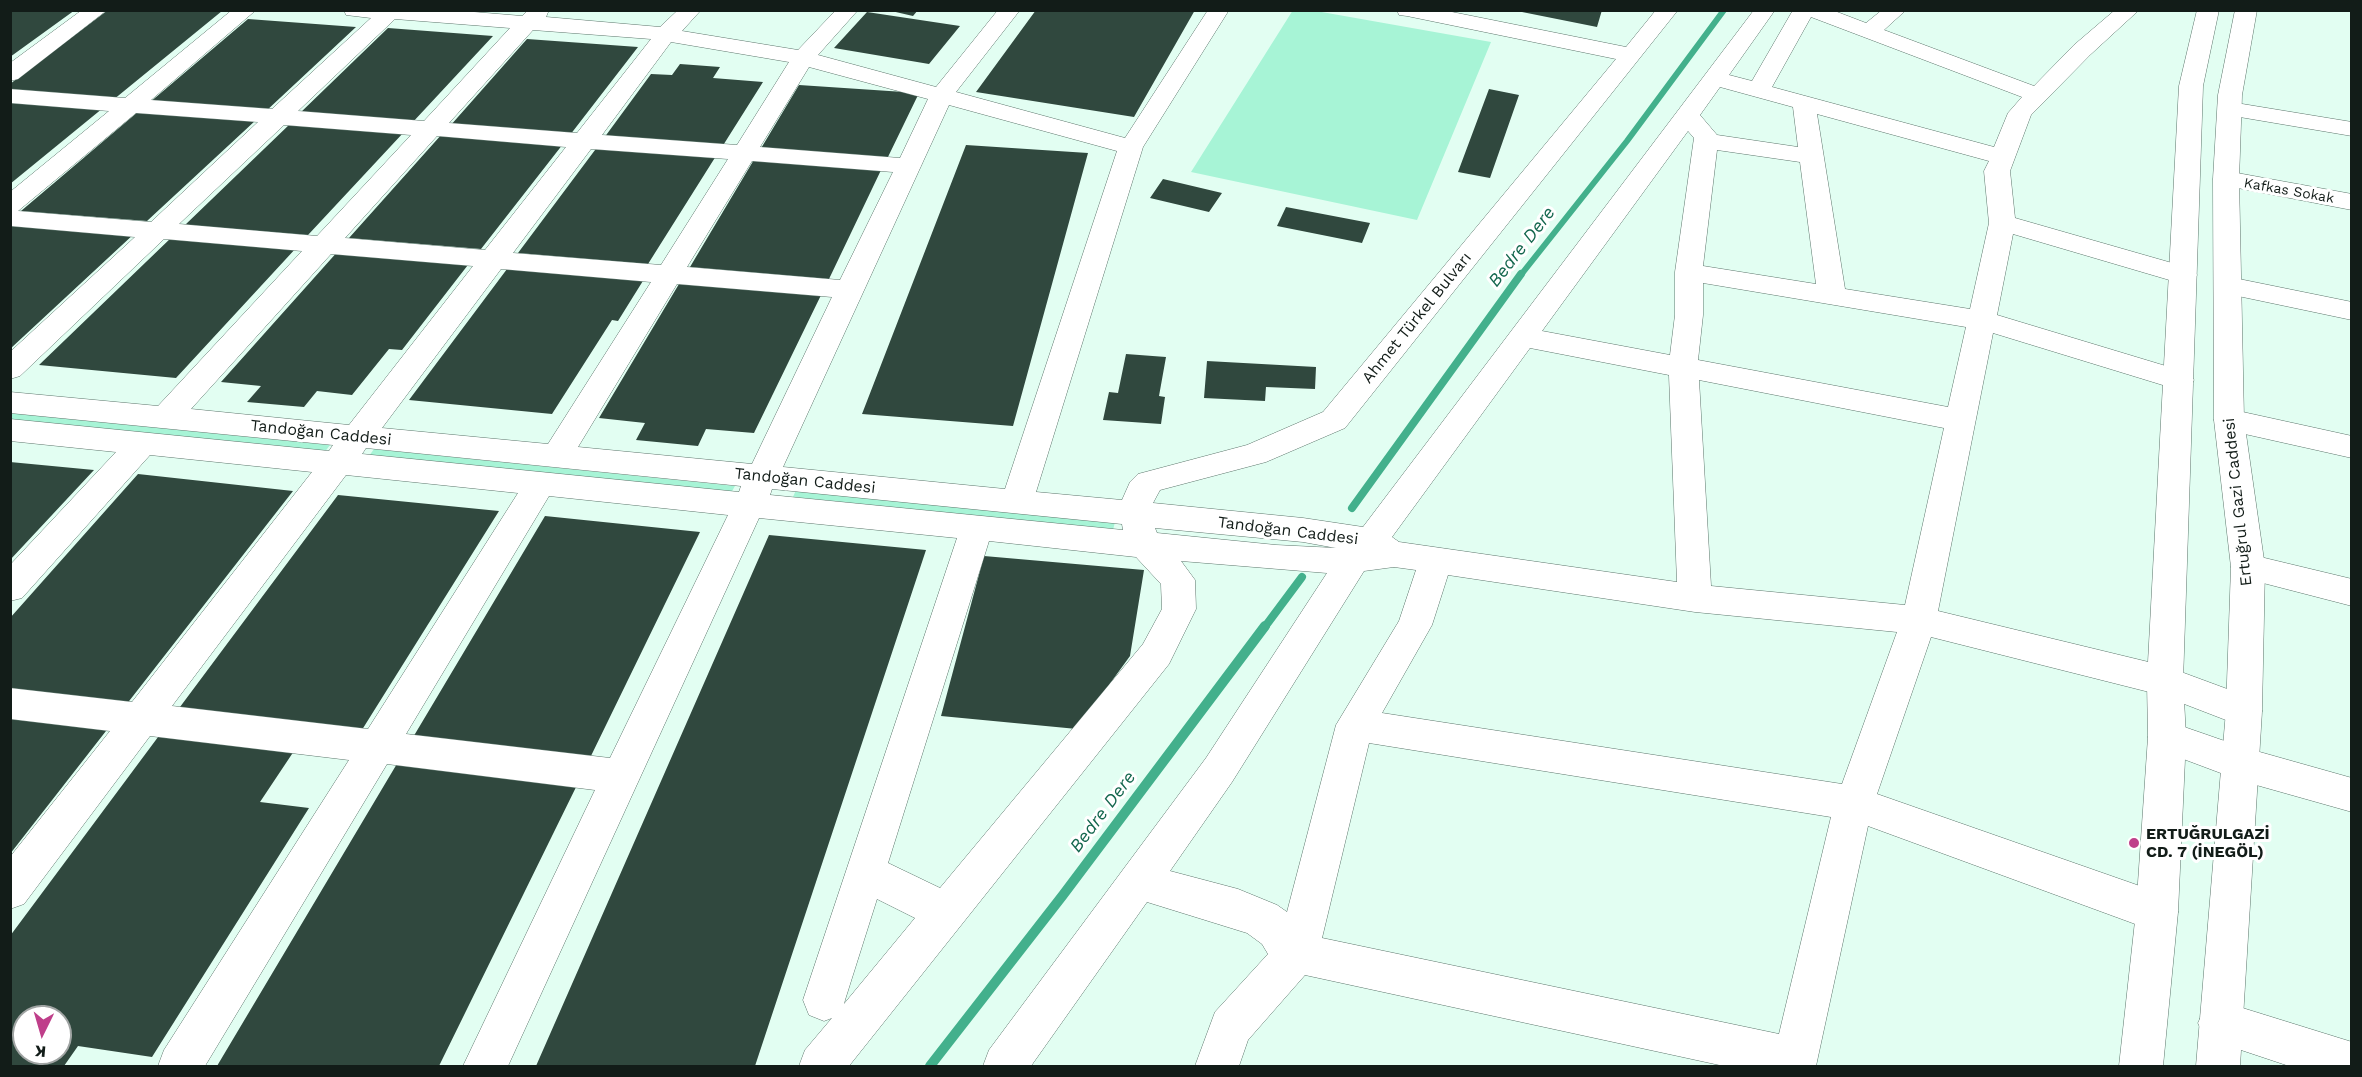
<!DOCTYPE html>
<html>
<head>
<meta charset="utf-8">
<style>
	body { margin:0 }
	#map { position:relative; width:2362px; height:1077px; overflow:hidden; background:#e2fef2; font-family:"Work Sans",sans-serif }
	canvas { display:block }
	.frame { position:absolute; inset:0; border:12px solid #121c18; pointer-events:none }
	.north { position:absolute; left:12px; top:1005px; width:60px; height:60px; box-sizing:border-box; background:#fff; border:2px solid #a0a4a3; border-radius:50%; rotate:185deg; font-size:16px; font-weight:700; line-height:24px; text-align:center; color:#121c18 }
	.north::after { content:''; display:block; margin:auto; width:21px; height:27px; background:#bf3f8a; clip-path:polygon(50% 0,100% 100%,50% 72%,0 100%) }
</style>
</head>
<body>
<div id="map">
<canvas width="2362" height="1077"></canvas>
<div class="frame"></div>
<div class="north">K</div>
</div>
<script>
const context = document.querySelector('canvas').getContext('2d');
context.lineJoin = 'round';
function paint(path, color) { context.fillStyle = color; context.fill(path, 'evenodd'); }
const shape = rows => new Path2D(rows.map(r => 'M' + r).join(''));
function trace(path, color, width, dash) { context.strokeStyle = color; context.lineWidth = width; context.lineCap = dash ? 'butt' : 'round'; context.setLineDash(dash || []); context.stroke(path); }
function label(font, color, halo, rows, align = 'center') {
  context.font = font + ' "Work Sans",sans-serif'; context.lineWidth = 6; context.setLineDash([]); context.textBaseline = 'middle'; context.strokeStyle = halo; context.fillStyle = color; for (const [text, x, y, turn = 0] of rows) {
    context.save(); context.translate(x, y); context.rotate((+turn || 0) * Math.PI / 180); context.textAlign = isNaN(turn) ? turn : align; if (halo) context.strokeText(text, 0, 0); context.fillText(text, 0, 0); context.restore();
  }
}
paint(shape([
	[1293,10,1316,11,1491,42,1417,220,1191,172],
	[10,413,330,445,324,453,11,421],
	[374,449,735,486,731,493,369,456],
	[796,490,1115,522,1113,530,793,497]
]), '#a7f4d6');
trace(shape([
	[1520,276,1627,141,1724,10]
]), '#43b08c', 6);
trace(shape([
	[1352,508,1521,274],
	[1264,628,1302,577]
]), '#43b08c', 8);
trace(shape([
	[930,1066,1063,895,1265,626]
]), '#43b08c', 10);
paint(shape([
	[10,10,75,10,10,57],
	[108,10,222,11,113,100,10,92,10,84],
	[887,10,918,10,913,16],
	[1036,10,1195,10,1134,117,976,92],
	[1512,10,1602,10,1597,27],
	[867,12,960,26,929,64,834,48],
	[248,19,356,27,265,112,149,103],
	[388,28,493,36,412,123,299,114],
	[527,39,638,47,570,135,450,126],
	[680,64,720,67,713,78,763,82,722,147,604,138,651,74,672,75],
	[799,85,919,93,887,159,760,150],
	[1489,89,1519,95,1490,178,1458,172],
	[10,101,103,108,10,184],
	[139,111,256,120,147,221,21,211],
	[291,123,404,132,308,235,185,225],
	[442,134,563,144,481,249,349,238],
	[966,145,1088,153,1013,426,862,414],
	[598,146,716,156,648,264,518,253],
	[755,158,882,168,829,279,690,267],
	[1163,179,1222,193,1209,212,1150,198],
	[1286,207,1370,223,1362,243,1277,226],
	[10,222,135,233,10,349],
	[173,236,297,247,176,378,39,365],
	[339,250,471,261,402,350,389,349,352,395,317,391,304,407,247,402,261,386,221,382],
	[510,265,646,276,618,321,612,320,552,414,409,400],
	[682,279,823,291,754,433,706,429,698,446,636,440,645,423,599,418],
	[1126,354,1166,357,1159,396,1165,397,1161,424,1103,420,1109,392,1118,393],
	[1207,361,1316,367,1315,389,1266,387,1265,401,1204,398],
	[10,462,94,470,10,560],
	[138,474,293,491,126,705,10,691,10,618],
	[338,495,499,511,360,733,177,711],
	[545,516,700,532,589,760,412,739],
	[769,535,926,550,755,1066,536,1066],
	[984,556,1144,570,1130,656,1077,729,941,716],
	[10,710,113,722,10,854],
	[164,729,298,745,260,802,309,808,152,1057,78,1046,64,1066,10,1066,10,936],
	[24,1017,60,1017,60,1053,24,1053],
	[401,757,580,779,439,1066,217,1066]
]), '#30483e');
const minor = shape([
	[82,10,107,10,18,79,10,81,10,63,82,10],
	[232,10,256,10,151,100,272,109,371,18,346,15,344,10,450,10,522,16,528,10,549,10,546,17,660,27,678,10,701,10,682,31,798,50,836,10,858,10,818,55,936,87,998,10,1020,10,956,92,1125,138,1208,10,1229,10,1143,147,1036,492,1122,500,1130,482,1138,474,1247,445,1323,412,1616,59,1407,16,1399,15,1397,10,1442,10,1626,47,1656,10,1678,10,1345,428,1266,462,1160,490,1153,503,1303,518,1363,527,1754,10,1775,10,1729,75,1752,81,1793,10,1832,10,1866,23,1882,10,1906,10,1884,30,2034,86,2074,45,2115,10,2139,10,2090,55,2031,115,2010,171,2015,218,2193,269,2197,275,2193,281,2183,284,2013,234,1997,315,2189,373,2194,380,2189,387,2179,390,1993,333,1938,611,2165,666,2257,700,2262,711,2257,722,2244,727,2161,695,1931,637,1877,794,2157,892,2172,898,2178,912,2172,926,2157,932,1868,826,1816,1066,1724,1066,1305,975,1248,1040,1239,1066,1195,1066,1215,1012,1268,954,1262,944,1247,933,1147,902,1031,1066,983,1066,989,1050,1206,758,1327,573,1181,561,1195,580,1196,609,1169,664,849,1066,799,1066,805,1050,832,1018,824,1021,809,1015,803,1000,957,538,759,518,508,1066,463,1066,595,790,387,764,205,1066,158,1066,164,1050,349,760,150,736,24,904,10,909,10,857,110,731,10,719,10,688,132,702,312,472,150,455,22,598,10,601,10,565,116,452,10,441,10,419,329,451,333,445,10,413,10,392,158,406,302,251,164,239,20,376,10,379,10,352,135,237,10,226,10,192,109,111,10,103,10,89,125,98,232,10],
	[1811,17,2022,97,2008,113,1994,147,1772,87,1811,17],
	[395,19,510,28,424,121,298,111,395,19],
	[533,30,651,39,577,133,449,123,533,30],
	[671,42,789,62,737,145,602,135,671,42],
	[809,67,928,99,900,158,760,147,809,67],
	[1720,87,1793,107,1798,147,1717,135,1700,115,1720,87],
	[949,105,1117,151,1005,489,783,467,949,105],
	[136,113,258,122,151,222,18,211,136,113],
	[1817,114,1989,161,1984,171,1989,223,1970,309,1845,289,1817,114],
	[284,125,411,135,317,236,179,224,284,125],
	[1688,131,1694,138,1675,272,1675,315,1670,355,1542,331,1688,131],
	[437,136,566,147,485,250,345,238,437,136],
	[591,149,728,159,661,265,513,253,591,149],
	[1717,150,1800,162,1816,284,1703,266,1717,150],
	[752,161,893,172,840,280,687,267,752,161],
	[331,254,473,266,349,425,191,409,331,254],
	[501,269,651,282,548,444,382,428,501,269],
	[1703,283,1966,327,1948,407,1698,360,1703,315,1703,283],
	[677,284,832,297,752,464,578,447,677,284],
	[1530,348,1669,375,1677,582,1399,542,1392,537,1530,348],
	[1699,380,1944,428,1905,605,1711,586,1699,380],
	[366,448,741,486,739,492,362,454,366,448],
	[346,475,518,493,368,729,172,706,346,475],
	[772,489,1122,524,1123,530,770,495,772,489],
	[549,496,728,515,610,758,406,734,549,496],
	[1155,528,1303,542,1336,548,1276,545,1157,533,1155,528],
	[989,541,1136,557,1161,584,1162,609,1143,644,940,888,888,863,989,541],
	[1394,567,1416,570,1399,621,1336,725,1287,912,1277,905,1238,889,1170,871,1232,782,1364,571,1394,567],
	[1448,575,1695,612,1897,632,1842,784,1382,713,1432,625,1448,575],
	[1369,743,1831,817,1779,1034,1322,938,1369,743],
	[877,899,915,918,844,1004,845,1000,877,899],
	[2230,102,2352,122,2352,136,2222,114,2218,109,2222,104,2230,102],
	[2226,171,2352,194,2352,210,2217,184,2213,179,2217,174,2226,171],
	[2229,277,2352,302,2352,320,2219,292,2215,286,2219,280,2229,277],
	[2229,409,2352,436,2352,458,2218,428,2214,420,2218,412,2229,409],
	[2248,554,2352,579,2352,606,2236,576,2231,567,2236,558,2248,554],
	[2167,721,2242,747,2352,778,2352,812,2242,781,2154,748,2148,737,2154,726,2167,721],
	[2220,1001,2352,1042,2352,1066,2289,1066,2205,1038,2198,1023,2205,1008,2220,1001]
]);
const major = shape([
	[2197,10,2219,10,2203,86,2183,681,2186,737,2178,912,2163,1066,2119,1066,2136,912,2148,737,2147,681,2179,86,2197,10],
	[2235,10,2257,10,2242,95,2239,179,2244,420,2265,567,2262,711,2240,1066,2196,1066,2226,711,2231,567,2214,420,2213,179,2218,95,2235,10]
]);
trace(minor, '#5d766c', 1);
trace(major, '#5d766c', 1);
paint(minor, '#fff');
paint(major, '#fff');
for (const [x, y, r, color] of [
	[2134,843,6,"#bf3f8a"]
]) { const dot = new Path2D(); dot.arc(x, y, r, 0, 2 * Math.PI); context.fillStyle = color; context.fill(dot); trace(dot, '#fff', 2); }
label('14px', '#121c18', '#fff', [
	["Kafkas Sokak",2289,191,10]
]);
label('16px', '#121c18', '#fff', [
	["Ahmet Türkel Bulvarı",1417,318,-51],
	["Tandoğan Caddesi",321,433,6],
	["Tandoğan Caddesi",805,481,6],
	["Ertuğrul Gazi Caddesi",2238,502,-96],
	["Tandoğan Caddesi",1288,531,7]
]);
label('bold 16px', '#121c18', '#fff', [
	["ERTUĞRULGAZİ",2146,834],
	["CD. 7 (İNEGÖL)",2146,852]
], 'left');
label('italic 18px', '#14674e', '#fff', [
	["Bedre Dere",1522,247,-52],
	["Bedre Dere",1103,812,-53]
]);
</script>
</body>
</html>
